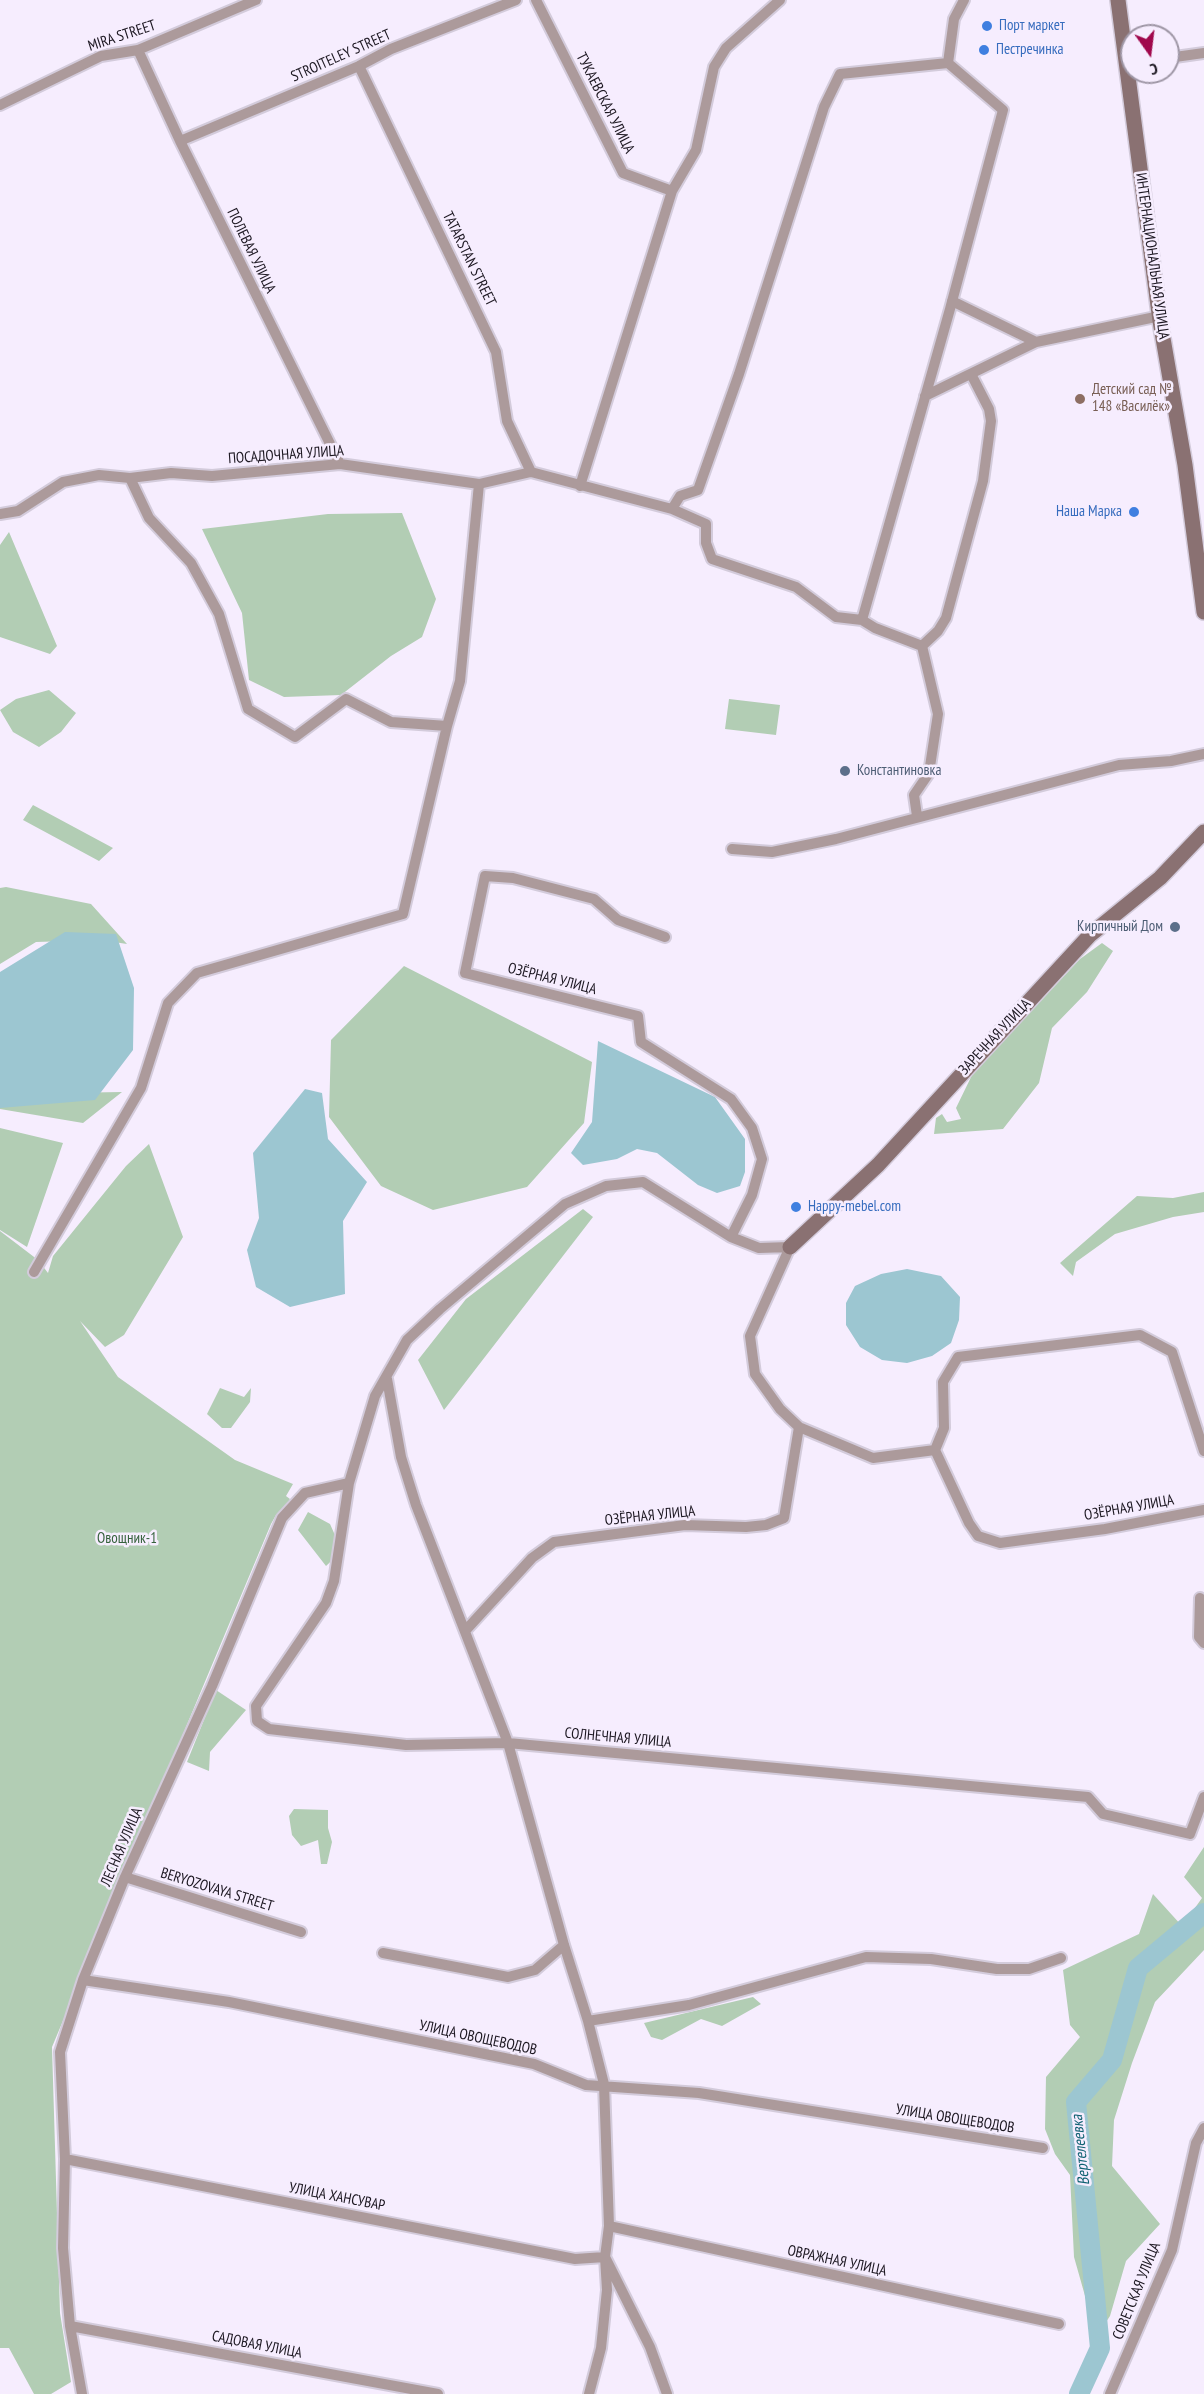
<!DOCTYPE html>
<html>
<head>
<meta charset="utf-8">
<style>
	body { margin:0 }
	#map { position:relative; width:1204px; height:2394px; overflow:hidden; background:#f6edfe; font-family:"PT Sans Narrow",sans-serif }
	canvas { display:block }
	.north { position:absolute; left:1120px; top:24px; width:60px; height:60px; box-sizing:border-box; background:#f6edfe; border:2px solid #9f97a6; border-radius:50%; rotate:166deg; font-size:16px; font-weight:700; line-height:24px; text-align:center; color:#1c1721 }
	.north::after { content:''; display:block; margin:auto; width:21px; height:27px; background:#a0084c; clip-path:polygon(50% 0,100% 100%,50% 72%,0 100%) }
</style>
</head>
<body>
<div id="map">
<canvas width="1204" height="2394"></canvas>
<div class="north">С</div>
</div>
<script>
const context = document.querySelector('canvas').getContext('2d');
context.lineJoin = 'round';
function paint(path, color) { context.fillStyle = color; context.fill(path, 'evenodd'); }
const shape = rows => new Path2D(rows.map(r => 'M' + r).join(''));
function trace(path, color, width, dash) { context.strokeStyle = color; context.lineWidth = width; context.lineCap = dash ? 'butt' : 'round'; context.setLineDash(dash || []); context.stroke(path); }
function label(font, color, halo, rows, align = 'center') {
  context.font = font + ' "PT Sans Narrow",sans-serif'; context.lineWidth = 5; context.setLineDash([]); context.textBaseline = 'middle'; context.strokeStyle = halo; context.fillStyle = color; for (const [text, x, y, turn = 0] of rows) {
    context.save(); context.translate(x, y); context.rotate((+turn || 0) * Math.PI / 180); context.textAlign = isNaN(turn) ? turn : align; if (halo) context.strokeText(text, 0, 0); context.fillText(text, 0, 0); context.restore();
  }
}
paint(shape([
	[402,513,436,599,422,637,391,656,341,695,284,697,249,680,242,613,202,529,328,514],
	[9,532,57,646,50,654,0,637,0,545],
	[49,690,76,713,61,732,39,747,13,732,0,710,16,699],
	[729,699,780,705,776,735,725,729],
	[33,805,113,848,99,861,23,820],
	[6,887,91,904,127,944,101,940,36,942,0,964,0,888],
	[1102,943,1113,951,1087,992,1052,1028,1039,1083,1003,1129,934,1134,936,1118,942,1114,947,1122,961,1119,956,1108,973,1073,1080,959],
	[404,966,592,1062,584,1123,527,1187,433,1210,381,1186,329,1117,331,1040],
	[122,1092,83,1123,0,1109,0,1094],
	[0,1128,63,1143,27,1247,0,1230],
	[149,1144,183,1237,124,1335,105,1347,80,1321,118,1377,235,1460,293,1484,286,1496,290,1499,280,1517,276,1515,271,1524,52,2047,60,2313,71,2382,51,2394,34,2394,9,2348,0,2348,0,1231,38,1260,48,1273,53,1256,126,1166],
	[1204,1192,1204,1212,1173,1217,1115,1234,1076,1262,1073,1276,1060,1263,1137,1196,1173,1198],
	[583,1209,593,1217,444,1410,418,1360,466,1299],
	[220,1388,244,1397,251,1388,250,1402,231,1428,222,1428,207,1414],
	[308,1512,330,1524,342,1551,326,1566,298,1530],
	[216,1690,246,1710,210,1752,209,1771,187,1762],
	[294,1809,328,1810,328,1828,332,1842,327,1864,321,1864,318,1840,301,1846,292,1835,289,1816],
	[1204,1847,1204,1950,1155,2002,1132,2063,1114,2120,1112,2166,1160,2224,1126,2261,1110,2316,1104,2325,1091,2317,1074,2257,1070,2175,1055,2154,1045,2129,1046,2077,1080,2037,1070,2025,1063,1970,1139,1934,1153,1894,1182,1926,1202,1898,1184,1877],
	[753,1997,761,2004,722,2026,701,2019,662,2040,651,2037,644,2023]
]), '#b2cdb4');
paint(shape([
	[65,932,116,934,134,988,133,1050,95,1100,0,1108,0,972],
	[598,1041,715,1097,745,1139,745,1172,740,1186,717,1193,698,1185,657,1153,637,1149,617,1159,583,1165,571,1153,592,1122],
	[305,1089,322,1093,328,1139,367,1182,343,1221,345,1294,290,1307,256,1287,247,1250,259,1218,253,1153],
	[907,1269,941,1276,960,1297,959,1320,951,1343,932,1356,907,1363,882,1360,860,1347,846,1325,846,1303,855,1286,881,1274]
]), '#9cc6d1');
trace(shape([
	[1079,2394,1100,2348,1076,2102,1112,2060,1138,1968,1204,1913]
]), '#9cc6d1', 20);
const street = shape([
	[536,0,623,173,672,191],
	[138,50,180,141,340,464],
	[1168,58,1204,53],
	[948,63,954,19,964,0],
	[359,66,496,352,507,421,531,472],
	[0,105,101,56,138,50,256,0],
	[180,141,359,66,391,49,516,0],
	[952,301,1036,342,1160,316],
	[925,396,1036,342],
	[130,478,149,518,191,563,219,614,248,709,295,737,346,699,391,722,447,726],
	[580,486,672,191,696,150,714,67,726,48,780,0],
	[672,509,680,496,698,490,739,374,824,107,840,74,948,63,1003,110,950,309,862,620],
	[0,514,18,511,63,482,99,475,130,478,171,473,212,476,340,464,479,484,531,472,672,509,706,524,706,543,712,559,796,587,836,617,862,620,875,628,922,646],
	[922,646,938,631,946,618,983,481,991,421,989,409,971,374],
	[917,816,914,795,929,773,938,714,922,646],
	[732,849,772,852,836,839,1119,765,1171,761,1204,754],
	[665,937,618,920,594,899,513,878,485,876,465,973,638,1016,641,1042,731,1099,752,1128,762,1159,752,1195,731,1237],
	[34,1272,141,1088,168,1003,197,973,403,914,447,726,460,681,479,484],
	[387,1379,401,1457,416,1505,508,1743,564,1945,588,2021,604,2084,609,2226,605,2257,607,2290,601,2348,589,2394],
	[1204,1451,1172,1352,1140,1335,958,1357,943,1382,944,1428,935,1450,969,1523,978,1536,1000,1543,1105,1529,1204,1510],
	[349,1483,334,1581,326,1603,256,1706,257,1721,269,1729,406,1745,508,1743,1088,1797,1103,1814,1190,1834,1204,1797],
	[1200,1598,1199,1637,1204,1643],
	[465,1631,532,1558,554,1542,685,1525,746,1527,766,1525,784,1518,799,1427],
	[125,1877,301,1932],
	[383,1953,508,1977,535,1970,564,1945],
	[83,1980,229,2002,534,2064,586,2085,699,2093,1043,2148],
	[588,2021,689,2005,866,1957,931,1959,997,1969,1029,1969,1061,1958],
	[65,2159,575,2259,605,2257,650,2347,667,2394],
	[609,2226,1059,2324],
	[70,2326,438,2394],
	[82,2394,70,2326,63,2248,65,2159,60,2052,83,1980,125,1877,212,1686,282,1518,305,1493,349,1483,375,1396,407,1340,440,1309,565,1204,606,1186,643,1182,731,1237,759,1248,790,1247,750,1336,755,1374,780,1409,799,1427,873,1458,935,1450],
	[1110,2394,1172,2250,1196,2143,1204,2128]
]);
const secondary = shape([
	[1118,0,1160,321,1185,465,1204,612],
	[790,1247,878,1165,1090,935,1160,878,1204,832]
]);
trace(street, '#d3cbdb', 14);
trace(secondary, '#d3cbdb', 18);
trace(street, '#ac9a9b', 10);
trace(secondary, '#8a7172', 15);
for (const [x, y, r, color] of [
	[987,26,6,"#3f7fe0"],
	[984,50,6,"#3f7fe0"],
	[1080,399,6,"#8d6e63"],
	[1134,512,6,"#3f7fe0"],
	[845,771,6,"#5c6f8a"],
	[1175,927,6,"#5c6f8a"],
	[796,1207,6,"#3f7fe0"]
]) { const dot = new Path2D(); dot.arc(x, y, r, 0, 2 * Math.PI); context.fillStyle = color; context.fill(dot); trace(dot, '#f6edfe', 2); }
label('15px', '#366cbe', '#f6edfe', [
	["Порт маркет",999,26],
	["Пестречинка",996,50],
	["Наша Марка",1122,512,"right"],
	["Happy-mebel.com",808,1207]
], 'left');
label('15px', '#1c1721', '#f6edfe', [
	["MIRA STREET",122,36,-18],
	["STROITELEY STREET",341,56,-24],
	["ТУКАЕВСКАЯ УЛИЦА",605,103,63],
	["ПОЛЕВАЯ УЛИЦА",251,251,64],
	["ИНТЕРНАЦИОНАЛЬНАЯ УЛИЦА",1152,256,82],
	["TATARSTAN STREET",469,259,64],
	["ПОСАДОЧНАЯ УЛИЦА",286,455,-4],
	["ОЗЁРНАЯ УЛИЦА",552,979,14],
	["ЗАРЕЧНАЯ УЛИЦА",995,1037,-47],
	["ОЗЁРНАЯ УЛИЦА",1129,1508,-10],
	["ОЗЁРНАЯ УЛИЦА",650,1516,-6],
	["СОЛНЕЧНАЯ УЛИЦА",618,1738,5],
	["ЛЕСНАЯ УЛИЦА",122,1847,-67],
	["BERYOZOVAYA STREET",217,1890,17],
	["УЛИЦА ОВОЩЕВОДОВ",478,2038,12],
	["УЛИЦА ОВОЩЕВОДОВ",955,2119,9],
	["УЛИЦА ХАНСУВАР",337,2197,11],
	["ОВРАЖНАЯ УЛИЦА",837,2261,12],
	["СОВЕТСКАЯ УЛИЦА",1137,2291,-68],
	["САДОВАЯ УЛИЦА",257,2345,11]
]);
label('15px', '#785e54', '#f6edfe', [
	["Детский сад №",1092,390],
	["148 «Василёк»",1092,407]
], 'left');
label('15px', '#4e5e75', '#f6edfe', [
	["Константиновка",857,771],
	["Кирпичный Дом",1163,927,"right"]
], 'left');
label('15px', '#36623d', '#f6edfe', [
	["Овощник-1",127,1539]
]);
label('italic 16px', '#106273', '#f6edfe', [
	["Вертелеевка",1081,2150,-96]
]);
</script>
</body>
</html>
